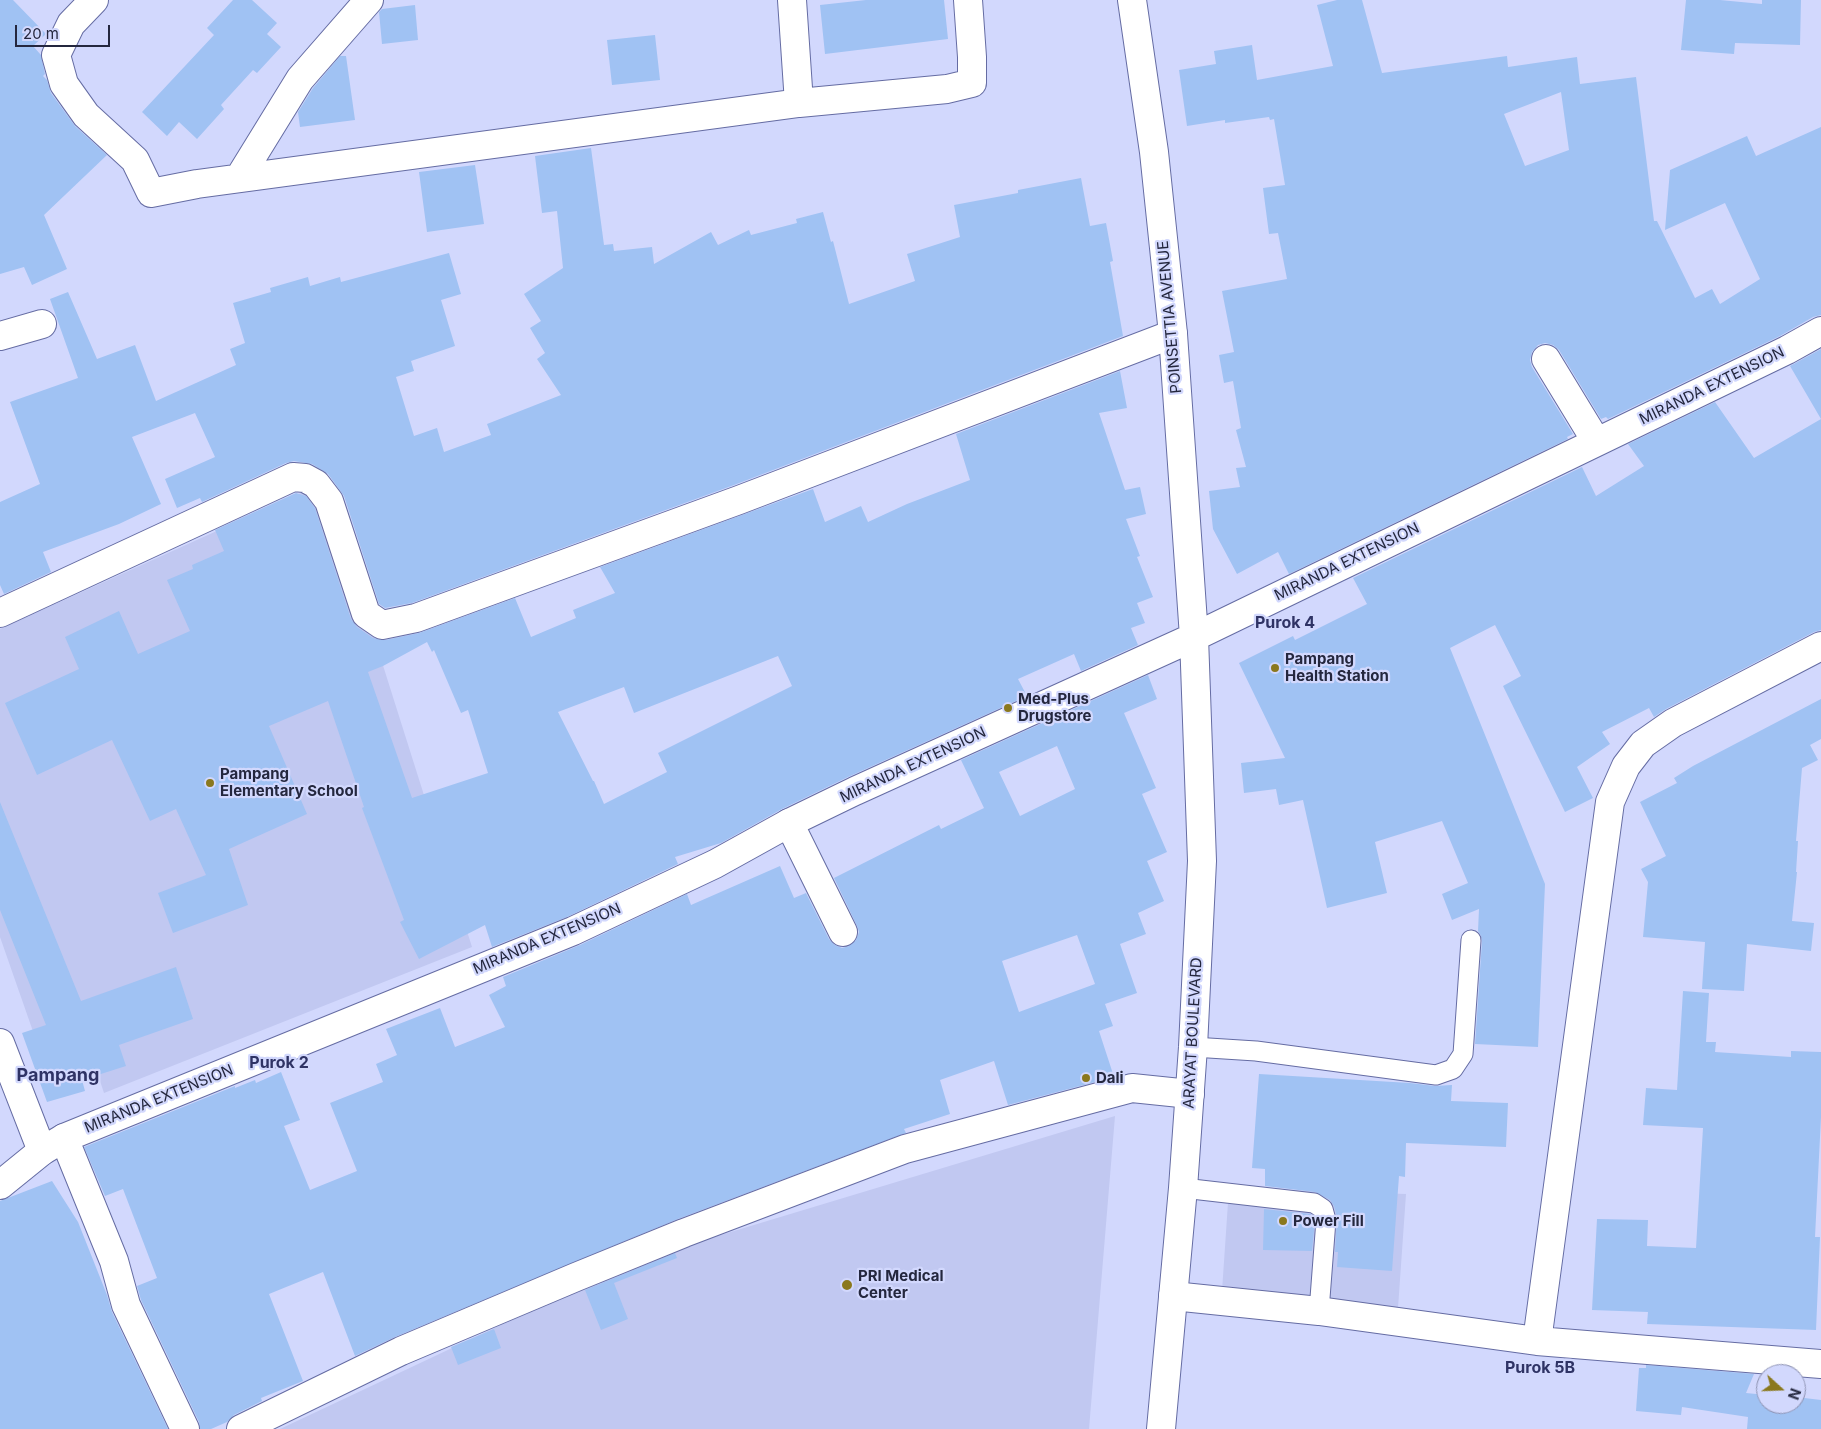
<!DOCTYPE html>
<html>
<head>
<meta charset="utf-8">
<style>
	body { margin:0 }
	#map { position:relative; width:1821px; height:1429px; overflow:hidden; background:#d2d8fd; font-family:Inter,sans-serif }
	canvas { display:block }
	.north { position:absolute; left:1756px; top:1364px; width:50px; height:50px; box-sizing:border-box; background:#d2d8fd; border:1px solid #8c91b1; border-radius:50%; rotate:110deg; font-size:14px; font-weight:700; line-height:20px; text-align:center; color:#24273e }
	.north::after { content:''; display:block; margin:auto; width:18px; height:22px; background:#8a781d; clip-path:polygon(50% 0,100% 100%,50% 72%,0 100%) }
	.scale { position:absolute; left:15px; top:25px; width:95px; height:22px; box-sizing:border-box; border:2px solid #24273e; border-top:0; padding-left:6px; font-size:15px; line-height:18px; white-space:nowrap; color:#24273e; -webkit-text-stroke:4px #d2d8fd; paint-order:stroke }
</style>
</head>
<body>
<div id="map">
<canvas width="1821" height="1429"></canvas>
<div class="north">N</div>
<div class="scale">20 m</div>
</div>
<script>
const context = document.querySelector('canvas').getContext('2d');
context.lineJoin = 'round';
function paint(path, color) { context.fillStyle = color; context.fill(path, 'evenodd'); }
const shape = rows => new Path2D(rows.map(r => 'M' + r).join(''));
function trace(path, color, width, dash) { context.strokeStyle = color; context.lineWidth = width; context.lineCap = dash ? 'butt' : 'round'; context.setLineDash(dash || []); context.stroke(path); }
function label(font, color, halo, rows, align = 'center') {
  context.font = font + ' Inter,sans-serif'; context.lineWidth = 4.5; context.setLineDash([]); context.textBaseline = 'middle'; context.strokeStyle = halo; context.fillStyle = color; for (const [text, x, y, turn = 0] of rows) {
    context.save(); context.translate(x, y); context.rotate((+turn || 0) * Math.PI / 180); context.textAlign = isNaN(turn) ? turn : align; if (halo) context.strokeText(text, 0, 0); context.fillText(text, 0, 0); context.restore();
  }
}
paint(shape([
	[325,482,472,947,104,1093,81,1024,36,1040,0,937,0,629],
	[1115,1116,1089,1429,280,1429,503,1324,681,1247],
	[1229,1188,1406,1194,1398,1308,1222,1291]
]), '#c1c8f1');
paint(shape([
	[0,0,13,0,46,34,33,46,41,55,45,74,43,76,47,80,51,93,75,126,107,155,44,215,67,269,32,285,24,267,0,274],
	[233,0,252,0,277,23,267,34,281,47,257,73,253,70,221,105,224,109,197,139,179,122,167,136,142,112,214,35,207,28],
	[866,0,944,0,948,39,825,54,820,5],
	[1337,0,1362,0,1382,73,1507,56,1508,67,1577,57,1580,84,1636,77,1654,221,1657,221,1695,298,1712,289,1720,304,1760,279,1725,203,1665,230,1670,170,1747,136,1756,156,1821,127,1821,315,1813,317,1780,336,1608,419,1606,417,1601,419,1559,350,1553,345,1545,343,1538,345,1532,352,1530,360,1532,367,1573,434,1567,437,1568,439,1289,574,1278,552,1237,574,1213,529,1209,491,1240,487,1236,468,1246,467,1236,430,1241,428,1233,381,1224,383,1219,355,1234,352,1222,291,1287,279,1278,233,1269,234,1263,188,1285,185,1274,119,1270,120,1269,117,1225,123,1225,120,1187,126,1179,70,1216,64,1214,51,1252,45,1257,80,1333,66,1317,5],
	[1561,92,1569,150,1525,166,1504,114],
	[1686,0,1720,0,1762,4,1762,0,1801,0,1800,45,1735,43,1734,54,1681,50],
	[415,5,418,40,382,44,379,12,382,9],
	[655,35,660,80,612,85,607,40],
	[340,56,346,56,355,120,300,127,298,112,313,88],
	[591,148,604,245,613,244,614,251,652,247,654,264,711,232,718,245,749,230,751,235,797,223,796,219,823,212,831,242,833,241,849,304,915,281,907,254,960,237,954,205,1018,193,1018,190,1081,178,1090,226,1106,223,1113,261,1110,262,1123,336,734,485,412,603,385,608,379,604,344,496,328,474,312,464,294,461,286,463,202,502,200,498,177,508,165,479,215,457,195,413,132,437,161,504,119,524,43,552,51,572,4,594,0,585,0,502,40,484,10,402,78,378,50,299,68,292,97,359,135,345,156,401,236,365,230,349,245,343,233,303,271,292,270,288,308,277,310,286,340,277,341,282,449,253,461,294,441,300,455,346,411,361,414,371,396,377,414,436,437,428,444,452,491,435,487,424,561,395,537,359,545,353,530,328,541,321,524,294,563,268,557,211,542,213,535,156],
	[475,165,484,224,427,232,419,172],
	[1821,349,1821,630,1814,632,1666,709,1654,717,1649,708,1602,732,1610,744,1577,767,1593,798,1565,812,1503,686,1521,676,1495,625,1450,648,1545,884,1538,1047,1475,1044,1482,941,1481,936,1478,931,1479,909,1452,920,1442,894,1468,883,1442,821,1375,842,1387,893,1327,908,1303,800,1279,805,1276,789,1244,793,1241,763,1285,758,1239,663,1293,636,1295,640,1367,604,1353,578,1582,467,1596,496,1644,466,1628,444,1715,402,1754,458,1821,419,1790,366],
	[1120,371,1127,408,1099,413,1125,490,1140,487,1146,514,1126,519,1140,556,1137,557,1153,597,1137,603,1145,623,1131,628,1138,645,1081,671,1074,654,1018,679,1027,696,848,777,782,809,721,843,675,857,678,864,567,917,492,947,485,925,419,959,400,922,404,920,362,808,364,807,328,701,269,726,307,814,229,849,248,905,173,933,158,893,206,875,176,809,150,821,112,740,37,775,5,703,79,669,65,637,119,611,138,654,190,631,167,580,193,569,192,565,224,551,215,530,296,493,306,496,315,508,351,619,357,627,373,638,385,640,419,633,515,598,531,637,576,618,573,610,615,593,600,567,813,489,825,522,861,506,868,522,907,504,970,480,956,434],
	[427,642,432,652,434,650,461,713,468,710,488,773,412,798,368,672,383,666],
	[778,656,792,686,658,753,667,772,604,804,594,781,593,781,558,712,624,687,634,713],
	[1148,675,1157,699,1124,713,1156,788,1142,794,1167,852,1147,861,1164,901,1138,913,1146,934,1120,944,1137,993,1105,1004,1113,1026,1099,1031,1114,1077,1008,1105,994,1061,940,1080,950,1114,904,1129,906,1133,678,1219,395,1337,355,1356,323,1272,269,1294,303,1381,261,1398,262,1401,234,1415,227,1422,211,1429,200,1429,199,1422,141,1300,137,1286,157,1278,123,1189,105,1196,84,1147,235,1086,235,1088,255,1080,256,1083,281,1072,300,1120,284,1126,310,1190,357,1171,330,1103,383,1082,376,1064,397,1055,386,1029,440,1008,455,1047,505,1027,489,995,506,986,503,977,580,945,687,894,691,905,780,866,794,898,806,893,829,939,835,945,842,948,849,946,856,940,859,932,857,926,834,878,939,825,941,829,984,808,961,760],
	[1057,746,1075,789,1020,816,999,772],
	[1077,935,1095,984,1019,1012,1002,961],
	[1821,699,1821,739,1810,745,1818,760,1802,768,1796,841,1798,841,1796,872,1797,872,1792,921,1814,923,1811,951,1747,944,1744,991,1702,989,1705,942,1643,937,1648,882,1641,869,1666,856,1640,802,1677,783,1674,778,1693,766],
	[0,802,81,1001,176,967,193,1019,119,1045,126,1066,82,1080,85,1091,47,1102,22,1033,46,1025,0,910],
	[1683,991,1709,993,1706,1042,1716,1042,1715,1052,1791,1057,1791,1051,1821,1052,1821,1117,1815,1237,1820,1237,1816,1330,1647,1324,1648,1312,1592,1310,1597,1219,1648,1220,1647,1246,1696,1248,1703,1128,1643,1125,1646,1088,1677,1090],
	[1259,1074,1410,1083,1435,1086,1452,1085,1451,1101,1508,1103,1506,1147,1406,1143,1405,1177,1399,1176,1392,1271,1337,1267,1338,1252,1335,1252,1337,1217,1334,1206,1330,1200,1315,1192,1265,1186,1265,1169,1252,1168],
	[52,1181,78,1222,107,1295,112,1312,168,1429,0,1429,0,1201],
	[1264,1209,1310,1214,1313,1216,1315,1221,1312,1251,1263,1250],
	[675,1253,677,1258,614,1283,628,1319,601,1330,585,1290],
	[494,1329,501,1348,458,1365,451,1347],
	[1646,1365,1754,1374,1746,1393,1766,1395,1766,1404,1796,1404,1796,1397,1821,1400,1821,1429,1747,1429,1748,1417,1682,1407,1681,1415,1636,1411,1639,1368,1646,1368]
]), '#a0c2f3');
const service = shape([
	[1193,1047,1256,1051,1436,1075,1453,1069,1463,1054,1471,940],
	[1183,1188,1314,1203,1323,1209,1326,1220,1319,1311]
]);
const minor = shape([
	[94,0,71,24,56,55,64,84,86,115,135,160,151,193,197,184,799,103,947,89,972,83,972,57,968,0],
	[792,0,799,103],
	[239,178,300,79,369,0],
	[0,336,42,324],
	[1546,359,1596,441],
	[0,613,293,477,305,478,316,484,329,501,366,614,382,625,416,618,739,500,1173,334],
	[789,823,843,932],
	[0,1043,42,1151],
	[64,1138,114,1261,126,1305,185,1429],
	[1173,1296,1319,1311,1537,1341,1821,1364],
	[1537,1341,1610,802,1626,766,1643,744,1673,723,1821,646],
	[241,1429,401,1351,576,1277,684,1233,905,1149,1132,1088,1190,1094]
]);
const secondary = shape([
	[1132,0,1154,152,1173,334,1194,637,1202,861,1193,1047,1183,1188,1161,1429],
	[0,1185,42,1151,64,1138,573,931,715,864,789,823,855,791,1194,637,1787,350,1821,331]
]);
trace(service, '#656ca3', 21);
trace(minor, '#656ca3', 30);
trace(secondary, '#656ca3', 30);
trace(service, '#fff', 19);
trace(minor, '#fff', 28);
trace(secondary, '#fff', 28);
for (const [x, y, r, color] of [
	[1275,668,5,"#8a781d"],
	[1008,708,5,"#8a781d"],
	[210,783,5,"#8a781d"],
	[1086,1078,5,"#8a781d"],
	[1283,1221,5,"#8a781d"],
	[847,1285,6,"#8a781d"]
]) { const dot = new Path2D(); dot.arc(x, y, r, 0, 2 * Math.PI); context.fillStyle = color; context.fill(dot); trace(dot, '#d2d8fd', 2); }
label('15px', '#24273e', '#d2d8fd', [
	["POINSETTIA AVENUE",1170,317,-95],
	["MIRANDA EXTENSION",1712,386,-26],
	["MIRANDA EXTENSION",1347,562,-26],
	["MIRANDA EXTENSION",913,765,-25],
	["MIRANDA EXTENSION",547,939,-23],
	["ARAYAT BOULEVARD",1193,1033,-87],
	["MIRANDA EXTENSION",159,1099,-22]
]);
label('bold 15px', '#24273e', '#d2d8fd', [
	["Pampang",1285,659],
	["Health Station",1285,676],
	["Med-Plus",1018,699],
	["Drugstore",1018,716],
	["Pampang",220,774],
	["Elementary School",220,791],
	["Dali",1096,1078],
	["Power Fill",1293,1221],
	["PRI Medical",858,1276],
	["Center",858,1293]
], 'left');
label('bold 16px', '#2f3365', '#d2d8fd', [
	["Purok 4",1285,623],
	["Purok 2",279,1063],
	["Purok 5B",1540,1368]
]);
label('bold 18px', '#2f3365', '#d2d8fd', [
	["Pampang",58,1076]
]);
</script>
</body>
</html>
